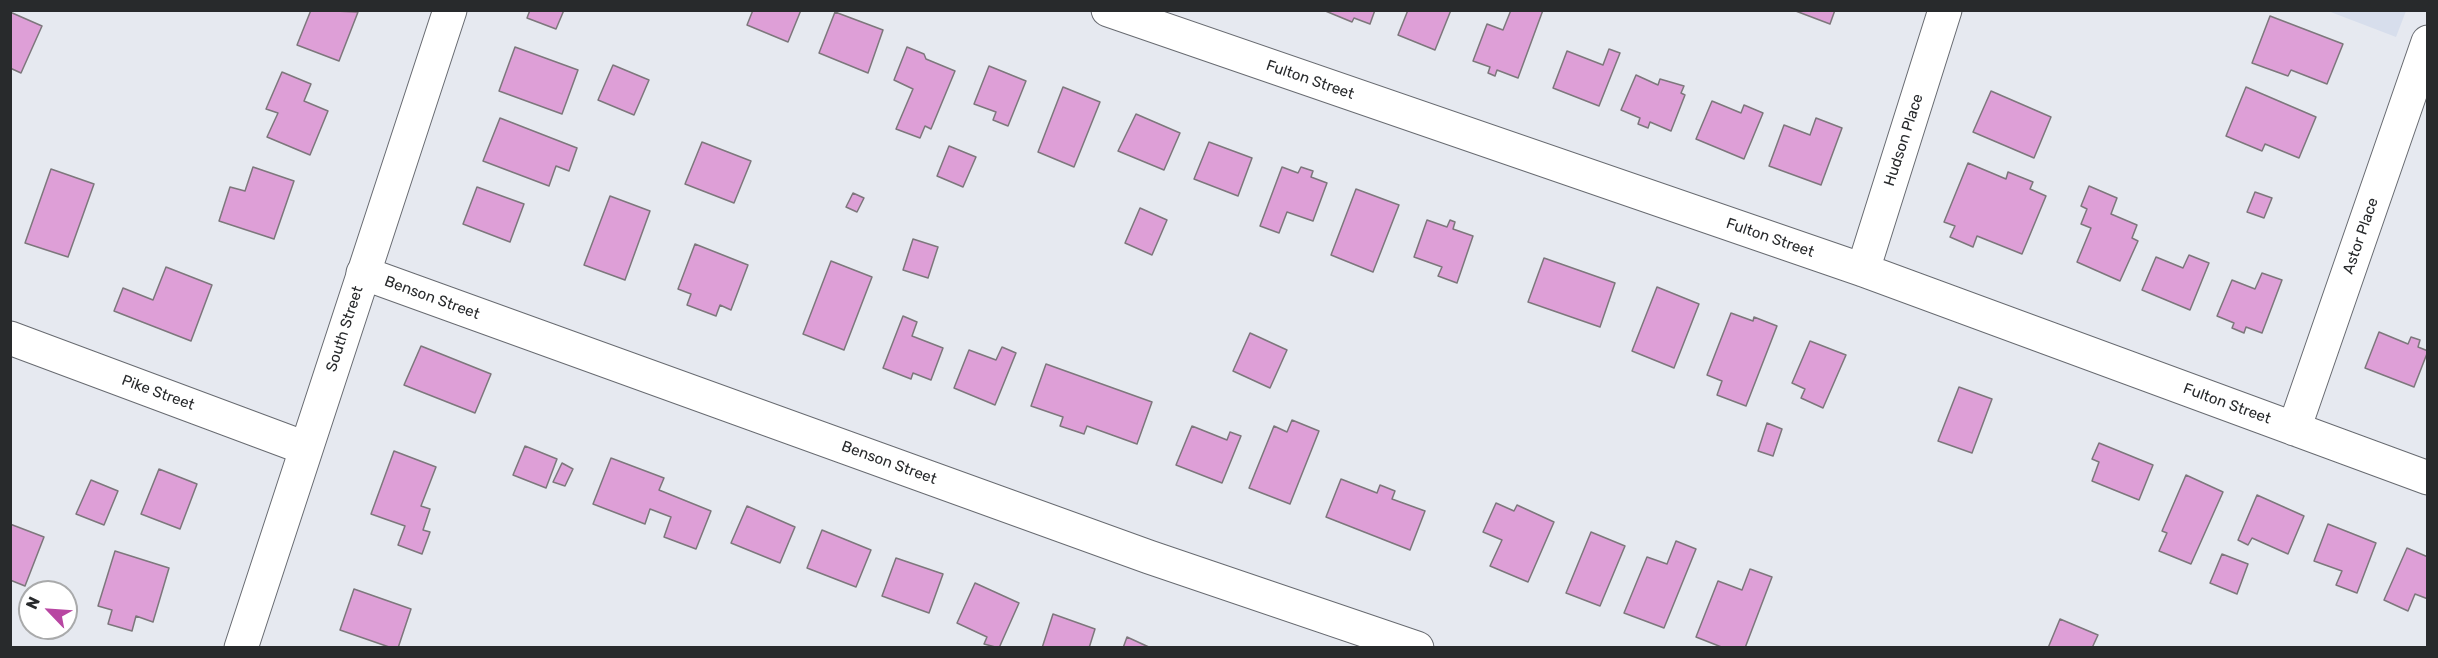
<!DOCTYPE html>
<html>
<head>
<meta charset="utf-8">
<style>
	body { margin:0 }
	#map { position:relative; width:2438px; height:658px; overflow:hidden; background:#e6e9f0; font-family:Rubik,sans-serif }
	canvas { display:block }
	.frame { position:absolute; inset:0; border:12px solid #282a2c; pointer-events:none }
	.north { position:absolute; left:18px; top:580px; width:60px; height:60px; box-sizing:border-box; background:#fff; border:2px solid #a9aaab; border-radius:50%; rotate:295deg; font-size:16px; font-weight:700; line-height:24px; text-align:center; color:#282a2c }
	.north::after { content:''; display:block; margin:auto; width:21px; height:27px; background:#b846a2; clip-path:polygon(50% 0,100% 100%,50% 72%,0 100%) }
</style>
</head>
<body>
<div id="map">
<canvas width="2438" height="658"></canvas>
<div class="frame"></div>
<div class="north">N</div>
</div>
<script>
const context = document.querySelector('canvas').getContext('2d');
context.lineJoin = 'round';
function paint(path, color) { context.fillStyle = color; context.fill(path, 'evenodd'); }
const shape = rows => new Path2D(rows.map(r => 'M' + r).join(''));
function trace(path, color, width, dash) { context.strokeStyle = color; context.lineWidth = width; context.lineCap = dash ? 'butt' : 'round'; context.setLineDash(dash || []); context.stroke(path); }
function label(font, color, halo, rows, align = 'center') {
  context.font = font + ' Rubik,sans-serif'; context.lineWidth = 6; context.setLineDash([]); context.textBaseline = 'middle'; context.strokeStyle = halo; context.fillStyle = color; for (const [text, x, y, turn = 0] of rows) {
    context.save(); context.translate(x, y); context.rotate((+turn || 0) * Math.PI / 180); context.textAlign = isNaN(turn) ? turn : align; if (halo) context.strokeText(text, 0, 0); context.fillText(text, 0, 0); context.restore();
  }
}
paint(shape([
	[2328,11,2406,11,2396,37]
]), '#d7deec');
const building = shape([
	[311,10,358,12,339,61,297,45,311,10],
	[530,10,564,10,556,29,527,18,530,10],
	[753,10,801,10,788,42,747,25,753,10],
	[1323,10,1375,10,1370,24,1354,18,1352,22,1323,10],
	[1408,10,1451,10,1435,50,1398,35,1408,10],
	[1511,10,1543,10,1518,78,1497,70,1495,76,1488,73,1490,67,1473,61,1487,24,1503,30,1511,10],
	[1793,10,1835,10,1830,24,1793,10],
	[10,12,42,26,21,73,10,68,10,12],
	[835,12,883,30,868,73,819,53,835,12],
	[2270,16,2343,44,2327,84,2291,70,2288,76,2252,63,2270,16],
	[515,47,578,70,562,114,499,91,515,47],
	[907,47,924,54,926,59,955,71,931,129,925,126,920,138,896,129,913,89,894,80,907,47],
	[1609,49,1620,53,1599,106,1553,88,1567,51,1603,65,1609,49],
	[613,65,649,80,634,115,598,100,613,65],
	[989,66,1026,81,1008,126,993,120,996,112,974,104,989,66],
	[282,72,311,84,304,101,328,111,310,155,267,137,278,113,266,109,282,72],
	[1636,75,1658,85,1660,79,1684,86,1681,93,1685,95,1671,131,1650,122,1648,128,1638,124,1640,118,1621,110,1636,75],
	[1063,87,1100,102,1074,167,1038,152,1063,87],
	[2246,87,2316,117,2299,158,2265,144,2262,151,2226,136,2246,87],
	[1991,91,2051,117,2034,158,1973,132,1991,91],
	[1712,101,1741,113,1744,105,1763,113,1744,159,1696,139,1712,101],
	[1136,114,1180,133,1164,170,1118,151,1136,114],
	[500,118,577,148,569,171,556,166,549,186,483,161,500,118],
	[1816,118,1842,128,1821,185,1769,166,1784,125,1810,135,1816,118],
	[702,142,751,161,734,203,685,184,702,142],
	[1209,142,1252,158,1238,196,1194,179,1209,142],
	[949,146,976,157,963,187,937,176,949,146],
	[1968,163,2006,179,2008,172,2033,182,2030,189,2046,196,2022,254,1977,236,1973,247,1950,237,1955,226,1944,222,1968,163],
	[253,167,294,181,274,239,219,221,230,187,245,191,253,167],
	[1282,167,1298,173,1301,167,1313,171,1311,177,1327,183,1313,221,1287,212,1279,233,1260,226,1282,167],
	[51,169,94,184,68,257,25,243,51,169],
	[2089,186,2117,198,2111,214,2137,225,2132,238,2138,241,2120,281,2077,262,2091,228,2081,224,2087,209,2081,206,2089,186],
	[477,187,524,204,510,242,463,224,477,187],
	[1356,189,1399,205,1373,272,1331,255,1356,189],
	[2255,192,2272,198,2264,218,2247,212,2255,192],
	[853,193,864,198,857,212,846,207,853,193],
	[610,196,650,211,625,280,584,265,610,196],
	[1140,208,1167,220,1152,255,1125,243,1140,208],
	[1427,220,1447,227,1450,220,1455,222,1453,229,1473,236,1457,283,1438,276,1442,267,1414,257,1427,220],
	[913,239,938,247,928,278,903,270,913,239],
	[695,244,748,265,731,310,720,305,716,316,687,305,691,294,678,289,695,244],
	[2189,255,2209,263,2190,310,2142,290,2156,257,2183,268,2189,255],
	[1544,258,1615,283,1600,327,1528,302,1544,258],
	[831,261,872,277,844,350,803,334,831,261],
	[166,267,212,285,191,341,114,311,123,288,153,300,166,267],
	[2262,273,2282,280,2262,333,2246,327,2244,333,2232,328,2234,323,2217,316,2232,280,2255,289,2262,273],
	[1657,287,1699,304,1674,368,1632,351,1657,287],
	[1731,313,1753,321,1754,317,1777,326,1746,406,1717,395,1722,381,1707,375,1731,313],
	[903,316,917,322,912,336,943,348,931,380,913,373,911,379,883,368,903,316],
	[2379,332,2408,344,2411,337,2420,340,2418,347,2428,351,2414,387,2365,368,2379,332],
	[1250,333,1287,350,1270,388,1233,371,1250,333],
	[1810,341,1846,355,1823,408,1801,398,1805,389,1792,383,1810,341],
	[421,346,491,374,475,413,404,385,421,346],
	[1002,347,1016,353,995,405,954,388,969,350,996,360,1002,347],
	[1046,364,1152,402,1137,444,1087,426,1084,434,1060,426,1063,417,1031,406,1046,364],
	[1959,387,1992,399,1972,453,1938,441,1959,387],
	[1292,420,1319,431,1290,504,1249,488,1274,426,1287,432,1292,420],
	[1767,423,1782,429,1773,456,1758,451,1767,423],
	[1192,426,1227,440,1230,432,1241,436,1222,483,1176,465,1192,426],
	[2099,443,2153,465,2139,500,2092,481,2099,462,2092,459,2099,443],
	[525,446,557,459,546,488,513,475,525,446],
	[394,451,436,467,421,506,430,509,423,530,430,532,422,554,398,545,405,526,371,514,394,451],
	[611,458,664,478,659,490,711,511,696,549,664,537,671,517,650,509,645,524,593,504,611,458],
	[562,463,573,469,565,486,553,482,562,463],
	[159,469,197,484,180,529,141,514,159,469],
	[2186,475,2223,492,2191,564,2159,551,2167,533,2162,531,2186,475],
	[1341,479,1377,493,1380,485,1395,491,1392,499,1425,511,1410,550,1326,517,1341,479],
	[91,480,118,491,104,525,76,514,91,480],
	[2257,495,2304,516,2288,554,2252,538,2248,545,2238,540,2257,495],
	[1496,503,1514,511,1517,505,1554,522,1528,582,1490,566,1502,540,1483,532,1496,503],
	[747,506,795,527,780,563,731,543,747,506],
	[10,524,44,537,25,586,10,580,10,524],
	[2328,524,2376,543,2357,593,2336,585,2342,571,2314,561,2328,524],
	[822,530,871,550,856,587,807,568,822,530],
	[1591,532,1625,546,1600,606,1566,593,1591,532],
	[1676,541,1696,549,1664,628,1624,613,1647,557,1667,564,1676,541],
	[2407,548,2428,557,2428,599,2415,594,2408,611,2384,600,2407,548],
	[115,551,169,568,153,622,136,616,132,631,108,624,112,610,98,606,115,551],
	[2222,554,2248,564,2237,594,2210,583,2222,554],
	[896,558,943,574,929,613,882,596,896,558],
	[1750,569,1772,577,1745,648,1724,648,1696,637,1718,581,1742,590,1750,569],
	[975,583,1019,603,999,648,984,644,987,637,957,623,975,583],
	[354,589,411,609,398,648,392,648,340,630,354,589],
	[1053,614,1095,629,1089,648,1042,648,1053,614],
	[2060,619,2098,635,2092,648,2048,648,2060,619],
	[1127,637,1151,648,1123,648,1127,637]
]);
paint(building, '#de9fd7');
trace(building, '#7d777c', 1.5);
const minor = shape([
	[1108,10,1863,270,2428,478],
	[1863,270,1945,10],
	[363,273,1149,557,1417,648],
	[10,338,305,448],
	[2294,429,2428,42]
]);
const major = shape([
	[241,648,450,10]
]);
trace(minor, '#686b71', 35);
trace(major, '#686b71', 35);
trace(minor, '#fff', 33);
trace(major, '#fff', 33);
label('15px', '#282a2c', '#fff', [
	["Fulton Street",1310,80,19],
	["Hudson Place",1904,140,-72],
	["Astor Place",2361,236,-71],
	["Fulton Street",1770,238,19],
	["Benson Street",432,298,20],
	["South Street",345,329,-72],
	["Pike Street",158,393,20],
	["Fulton Street",2227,404,20],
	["Benson Street",889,463,20]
]);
</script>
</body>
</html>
